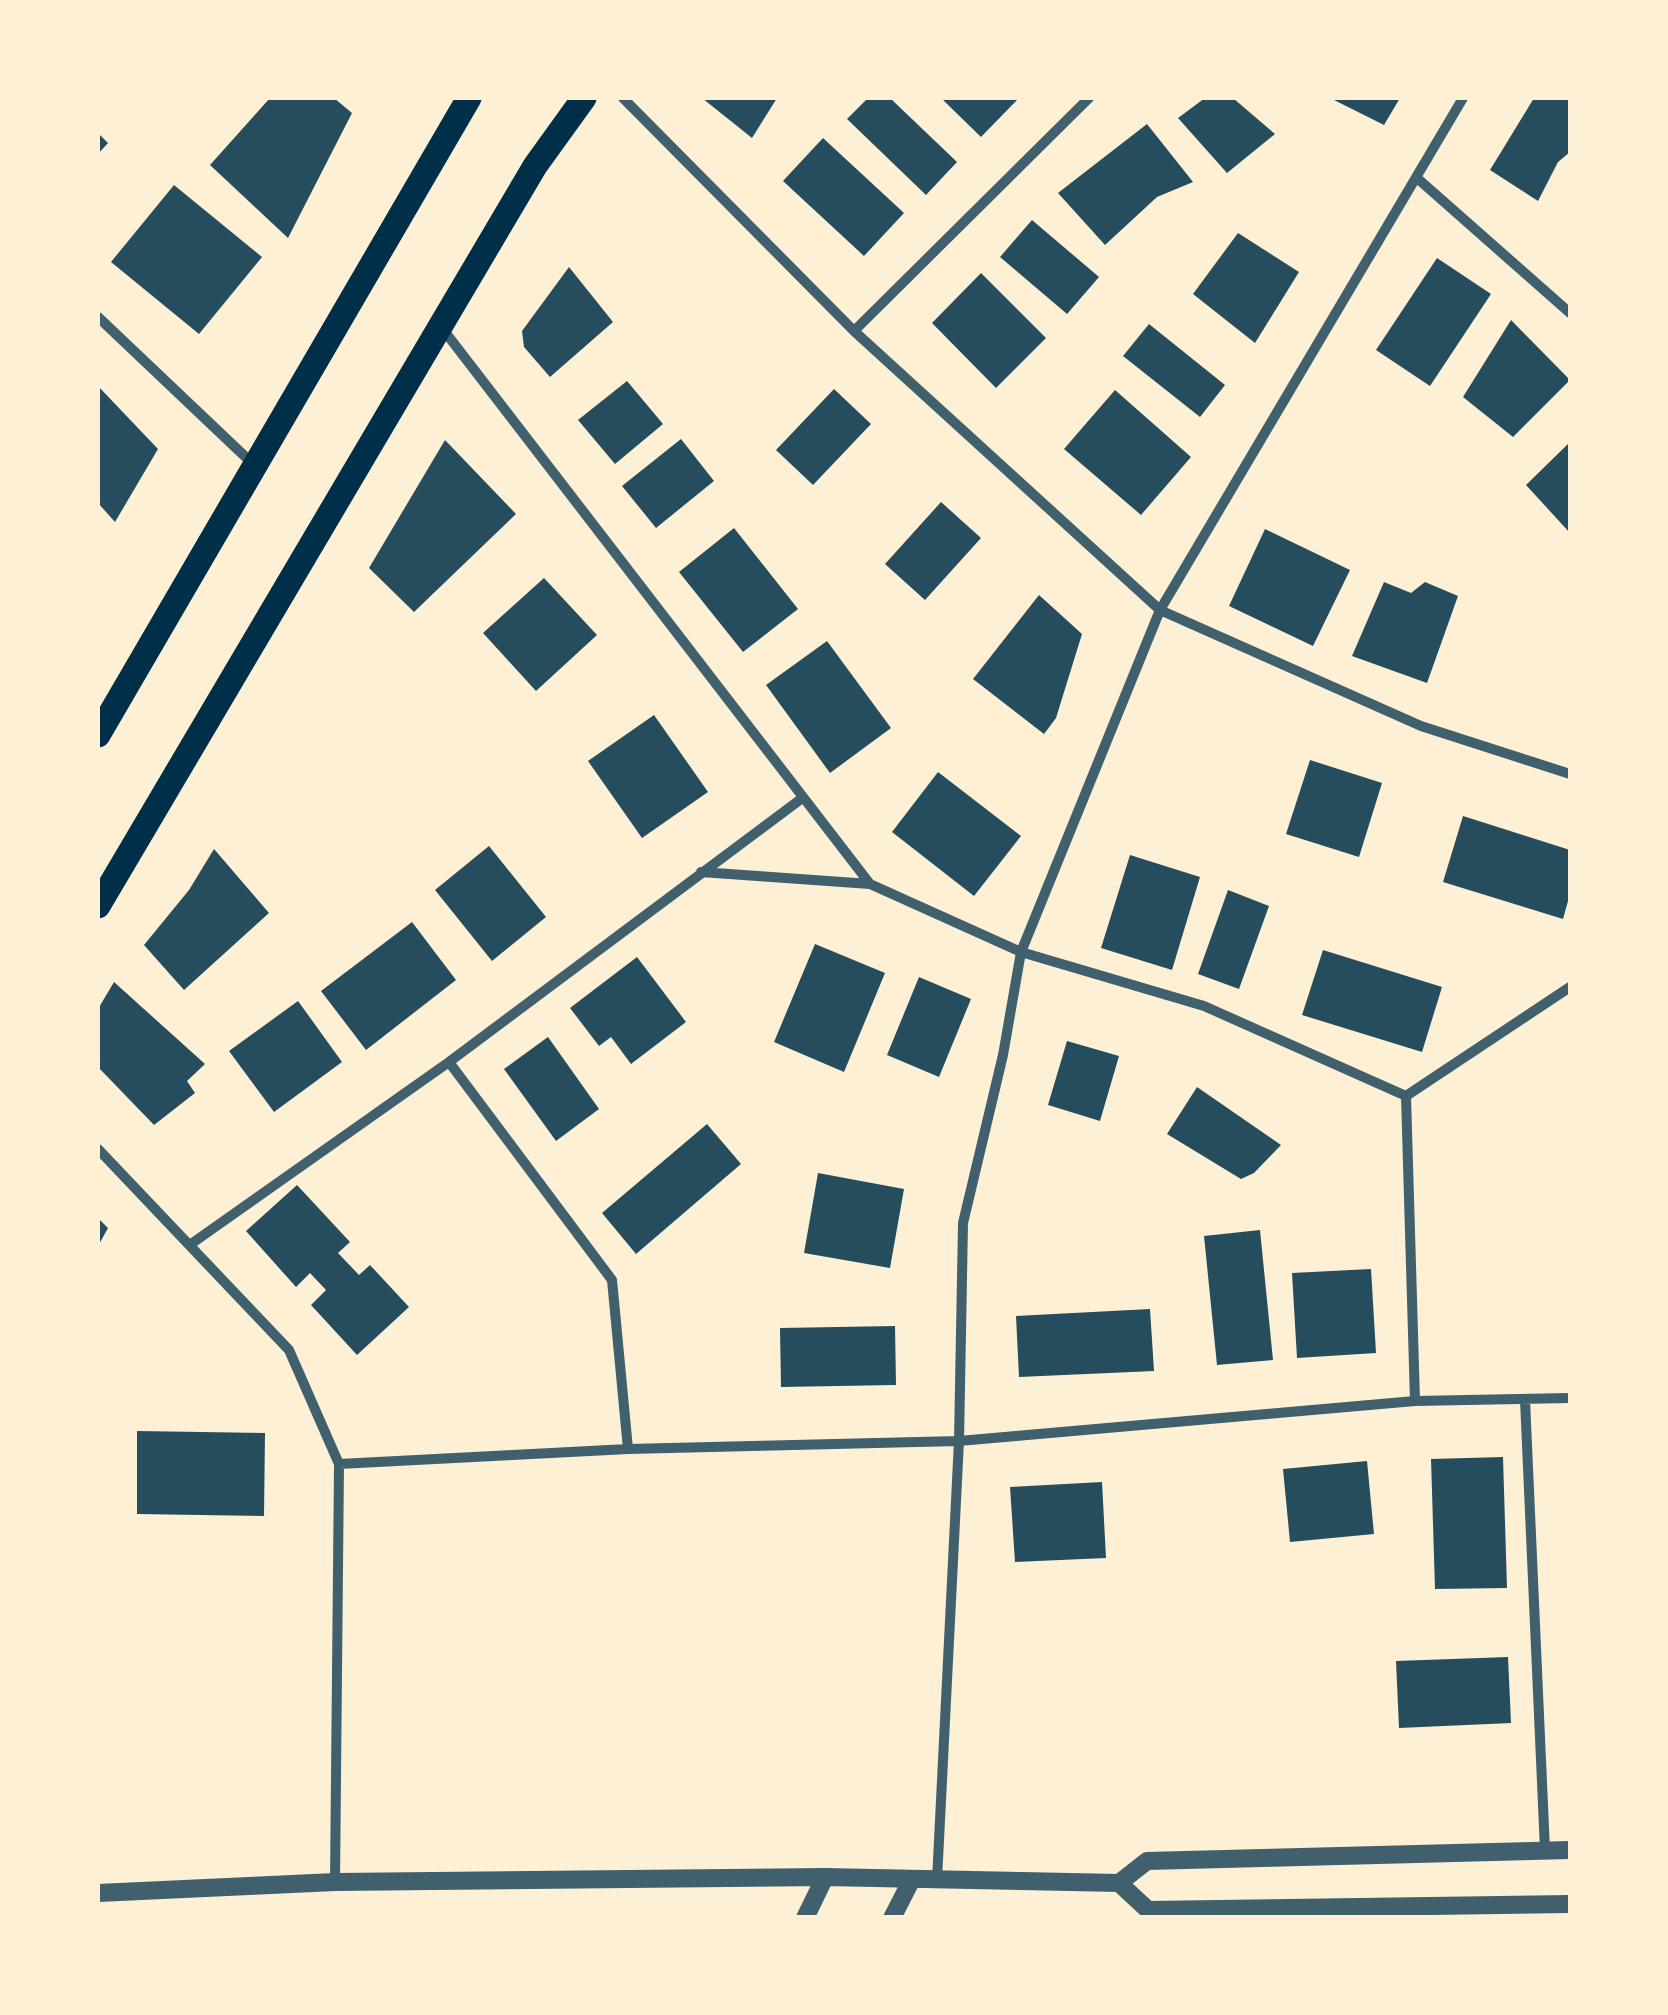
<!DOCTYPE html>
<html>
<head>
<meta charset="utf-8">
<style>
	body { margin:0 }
	#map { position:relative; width:1668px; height:2015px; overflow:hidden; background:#fdf0d5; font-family:"Archivo Narrow",sans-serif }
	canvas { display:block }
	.frame { position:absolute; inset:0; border:100px solid #fdf0d5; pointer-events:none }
</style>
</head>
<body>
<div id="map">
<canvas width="1668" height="2015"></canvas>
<div class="frame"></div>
</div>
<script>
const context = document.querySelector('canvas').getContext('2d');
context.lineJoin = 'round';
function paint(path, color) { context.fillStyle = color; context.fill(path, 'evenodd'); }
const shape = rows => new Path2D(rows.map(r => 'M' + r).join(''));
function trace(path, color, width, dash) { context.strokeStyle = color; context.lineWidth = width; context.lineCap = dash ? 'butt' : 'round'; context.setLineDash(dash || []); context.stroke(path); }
paint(shape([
	[270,98,334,98,352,113,288,238,210,165],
	[702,98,777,98,752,138],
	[868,98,890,98,957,162,926,195,847,119],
	[941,98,1019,98,981,137],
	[1205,98,1233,98,1275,134,1227,173,1178,118],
	[1330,98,1400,98,1384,125],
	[1534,98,1570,98,1570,152,1558,162,1538,201,1490,170],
	[1147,124,1193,182,1157,197,1105,245,1058,193],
	[98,133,108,143,98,154],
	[823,138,904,213,864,256,783,181],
	[174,185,262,257,199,334,111,262],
	[1032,220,1099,277,1067,314,1000,257],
	[1238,233,1299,272,1255,343,1193,294],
	[1437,258,1491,294,1430,386,1376,350],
	[569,267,613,322,550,377,524,347,522,331],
	[981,273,1046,338,996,388,932,323],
	[1511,320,1570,380,1513,437,1463,397],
	[1149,324,1225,385,1200,417,1123,356],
	[627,381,663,424,615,464,578,420],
	[98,386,158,449,115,522,98,503],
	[834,389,871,424,813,485,776,450],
	[1115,390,1191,457,1141,515,1064,449],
	[681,439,714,481,656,528,622,486],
	[445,440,516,514,414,612,369,568],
	[1570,442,1570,533,1526,485],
	[941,502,981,538,925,600,885,564],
	[734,528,798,609,743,652,679,572],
	[1265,529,1350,570,1313,646,1229,606],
	[544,578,597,635,536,691,483,633],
	[1384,582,1411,593,1425,582,1458,596,1427,683,1352,656],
	[1039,595,1082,634,1056,718,1044,734,973,679],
	[827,641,891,728,830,773,766,685],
	[654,715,708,792,642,838,588,761],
	[1310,760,1382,783,1359,857,1286,834],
	[938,772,1021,836,974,896,892,832],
	[1463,816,1570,850,1570,894,1563,919,1443,882],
	[489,846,546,917,492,961,435,890],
	[214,849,269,913,184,990,144,945,189,890],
	[1130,855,1200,877,1172,970,1101,948],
	[1228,890,1269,906,1239,989,1198,974],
	[412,922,456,980,366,1050,321,991],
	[815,944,885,973,844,1072,774,1042],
	[1323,950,1442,987,1422,1052,1302,1015],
	[637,957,686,1022,631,1064,611,1037,599,1046,570,1008],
	[919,977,971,999,939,1077,887,1055],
	[114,982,205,1064,187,1081,195,1093,154,1125,98,1067,98,1009],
	[298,1001,342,1062,274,1112,229,1051],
	[548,1037,599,1109,556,1141,504,1069],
	[1067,1041,1119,1056,1100,1121,1048,1105],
	[1197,1087,1281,1145,1254,1173,1241,1179,1167,1134],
	[707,1124,741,1164,636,1254,602,1213],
	[818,1173,904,1189,890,1268,804,1253],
	[297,1185,350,1242,338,1253,359,1275,370,1265,409,1307,357,1355,311,1305,326,1290,310,1273,296,1287,246,1231],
	[98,1218,108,1228,98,1246],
	[1260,1230,1273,1360,1217,1365,1204,1236],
	[1371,1269,1376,1353,1297,1358,1292,1273],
	[1150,1309,1154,1371,1019,1377,1016,1316],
	[895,1326,896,1385,781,1387,780,1328],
	[137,1431,265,1433,264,1516,137,1514],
	[1503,1457,1507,1588,1435,1589,1431,1459],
	[1367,1461,1374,1534,1290,1542,1283,1469],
	[1102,1482,1106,1558,1015,1562,1010,1487],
	[1508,1657,1511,1723,1399,1728,1396,1661]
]), '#264d5e');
trace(shape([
	[623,98,854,331,1160,610,1421,726,1570,774],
	[1417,178,1570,313],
	[98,317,254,465],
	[442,328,870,884,1021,952,1204,1006,1406,1096,1415,1401],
	[854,331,1089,98],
	[701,872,870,884],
	[449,1062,612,1280,628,1449],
	[1406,1096,1570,987],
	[98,1149,289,1350,339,1464,335,1882],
	[191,1244,449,1062,801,799],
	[1525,1400,1545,1850],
	[339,1464,628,1449,959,1441,1415,1401,1570,1398],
	[937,1880,959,1441,963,1223,1003,1055,1021,952,1160,610,1463,98]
]), '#3f606c', 10);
trace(shape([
	[1119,1883,1148,1910,1570,1904],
	[98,1893,335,1882,825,1877,1119,1883,1147,1861,1570,1850],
	[805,1918,825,1877],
	[892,1918,912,1879]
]), '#3f606c', 18);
trace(shape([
	[98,735,469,98],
	[98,906,535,166,584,98]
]), '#003049', 25);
</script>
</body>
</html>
